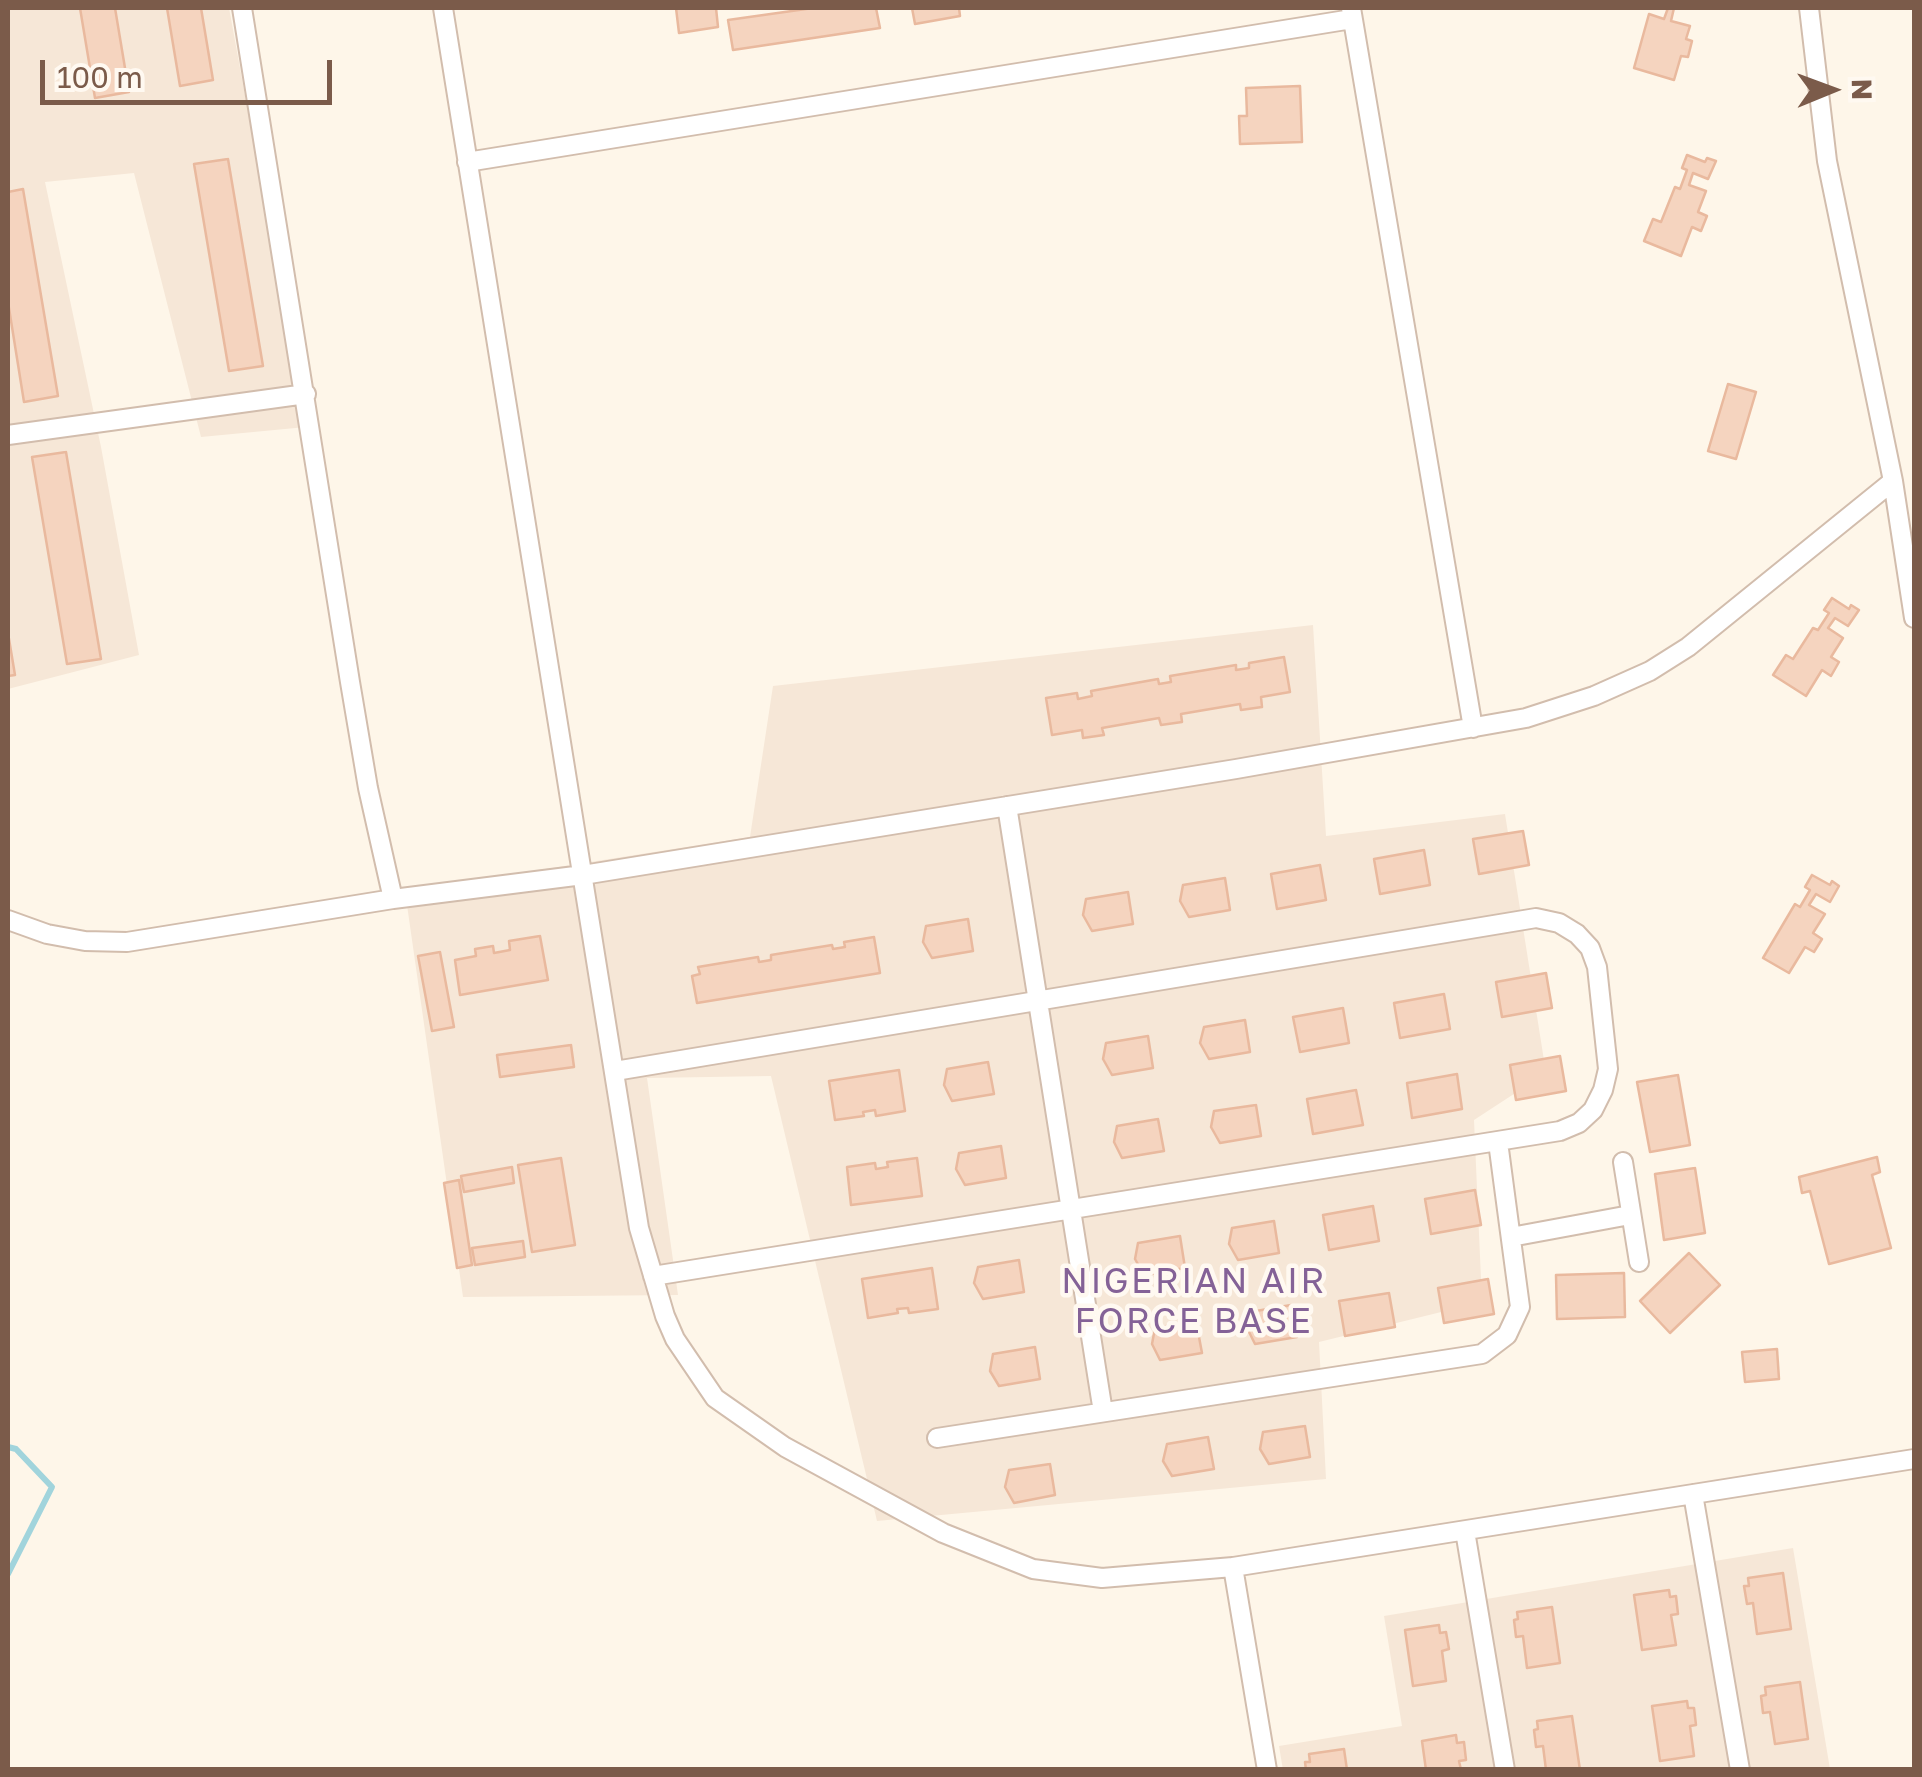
<!DOCTYPE html>
<html>
<head>
<meta charset="utf-8">
<style>
	body { margin:0 }
	#map { position:relative; width:1922px; height:1777px; overflow:hidden; background:#fef6e9; font-family:"Golos Text",sans-serif }
	canvas { display:block }
	.frame { position:absolute; inset:0; border:10px solid #7b5b4a; pointer-events:none }
	.north { position:absolute; left:1782px; top:40px; width:100px; height:100px; -webkit-text-stroke:8px #fff9f1; paint-order:stroke; rotate:89deg; font-size:28px; font-weight:700; line-height:40px; text-align:center; color:#7b5b4a }
	.north::after { content:''; display:block; margin:auto; width:35px; height:45px; background:#7b5b4a; clip-path:polygon(50% 0,100% 100%,50% 72%,0 100%) }
	.scale { position:absolute; left:40px; top:60px; width:292px; height:45px; box-sizing:border-box; border:5px solid #7b5b4a; border-top:0; padding-left:12px; font-size:30px; line-height:35px; white-space:nowrap; color:#7b5b4a; -webkit-text-stroke:8px #fff9f1; paint-order:stroke }
</style>
</head>
<body>
<div id="map">
<canvas width="1922" height="1777"></canvas>
<div class="frame"></div>
<div class="north">N</div>
<div class="scale">100 m</div>
</div>
<script>
const context = document.querySelector('canvas').getContext('2d');
context.lineJoin = 'round';
function paint(path, color) { context.fillStyle = color; context.fill(path, 'evenodd'); }
const shape = rows => new Path2D(rows.map(r => 'M' + r).join(''));
function trace(path, color, width, dash) { context.strokeStyle = color; context.lineWidth = width; context.lineCap = dash ? 'butt' : 'round'; context.setLineDash(dash || []); context.stroke(path); }
function label(font, color, halo, rows, align = 'center') {
  context.font = font + ' "Golos Text",sans-serif'; context.lineWidth = 9; context.setLineDash([]); context.textBaseline = 'middle'; context.strokeStyle = halo; context.fillStyle = color; for (const [text, x, y, turn = 0] of rows) {
    context.save(); context.translate(x, y); context.rotate((+turn || 0) * Math.PI / 180); context.textAlign = isNaN(turn) ? turn : align; if (halo) context.strokeText(text, 0, 0); context.fillText(text, 0, 0); context.restore();
  }
}
paint(shape([
	[8,8,229,8,306,427,201,437,134,173,45,182,101,447,139,655,8,689],
	[1313,625,1326,836,1505,814,1546,1073,1474,1120,1482,1302,1319,1342,1326,1479,877,1521,771,1076,647,1078,678,1295,463,1297,405,891,750,837,773,686],
	[1793,1548,1830,1769,1283,1770,1279,1746,1402,1726,1384,1616]
]), '#f6e7d7');
trace(shape([
	[8,1447,16,1449,52,1487,8,1574]
]), '#a1d4dc', 6);
const building = shape([
	[80,8,115,8,129,92,95,98,80,8],
	[167,8,201,8,213,80,180,86,167,8],
	[676,8,716,8,718,27,679,33,676,8],
	[813,8,876,8,880,28,733,50,728,20,813,8],
	[912,8,959,8,960,16,915,24,912,8],
	[1668,8,1674,8,1671,21,1690,26,1686,39,1692,41,1688,57,1681,56,1674,80,1634,68,1649,14,1664,19,1668,8],
	[1300,86,1302,142,1240,144,1239,116,1247,116,1246,88,1300,86],
	[1687,155,1705,162,1707,158,1716,161,1708,179,1693,173,1689,185,1706,191,1698,212,1707,216,1701,231,1692,227,1681,256,1644,241,1653,219,1661,222,1675,187,1680,189,1687,170,1682,168,1687,155],
	[228,159,263,366,229,371,194,164,228,159],
	[23,189,58,396,24,402,8,302,8,192,23,189],
	[1728,384,1756,392,1736,459,1708,451,1728,384],
	[66,452,101,659,67,664,32,457,66,452],
	[1832,598,1849,609,1851,605,1859,610,1848,626,1835,618,1828,628,1843,638,1831,657,1839,662,1831,676,1822,670,1806,696,1773,675,1786,655,1793,659,1813,628,1818,630,1829,613,1824,610,1832,598],
	[8,633,15,675,8,676,8,633],
	[1284,657,1290,692,1261,697,1262,707,1241,710,1240,704,1181,714,1182,722,1161,725,1159,718,1102,728,1104,735,1083,738,1082,730,1052,735,1046,698,1077,693,1078,699,1092,696,1091,691,1158,679,1159,684,1171,682,1170,676,1236,665,1236,670,1249,668,1249,663,1284,657],
	[1523,831,1529,865,1479,874,1473,839,1523,831],
	[1424,850,1430,885,1380,894,1374,859,1424,850],
	[1320,865,1326,900,1277,909,1271,874,1320,865],
	[1812,875,1830,885,1832,881,1839,886,1830,902,1816,894,1809,905,1825,914,1813,933,1822,939,1814,952,1805,947,1789,973,1763,958,1795,904,1800,907,1810,890,1805,887,1812,875],
	[1225,878,1230,910,1189,917,1180,901,1183,885,1225,878],
	[1128,892,1133,924,1092,931,1083,915,1086,899,1128,892],
	[968,919,973,951,932,958,923,942,926,926,968,919],
	[540,936,548,980,460,995,455,960,476,956,475,949,493,946,494,953,510,950,509,941,540,936],
	[874,937,880,973,697,1003,692,976,700,974,698,967,758,957,759,962,771,960,771,955,832,945,833,949,845,947,844,942,874,937],
	[440,952,454,1027,432,1031,418,956,440,952],
	[1546,973,1552,1008,1502,1017,1496,982,1546,973],
	[1444,994,1450,1029,1400,1038,1394,1003,1444,994],
	[1343,1008,1349,1043,1300,1052,1293,1017,1343,1008],
	[1245,1020,1250,1052,1209,1059,1200,1043,1204,1027,1245,1020],
	[1148,1036,1153,1068,1112,1075,1103,1059,1106,1043,1148,1036],
	[571,1045,574,1067,500,1077,497,1055,571,1045],
	[1560,1056,1566,1091,1516,1100,1510,1065,1560,1056],
	[988,1062,994,1094,952,1101,944,1085,947,1069,988,1062],
	[899,1070,905,1111,876,1116,875,1110,863,1112,864,1116,835,1120,829,1081,899,1070],
	[1457,1074,1462,1109,1412,1118,1407,1083,1457,1074],
	[1678,1075,1690,1145,1650,1152,1637,1082,1678,1075],
	[1356,1090,1363,1125,1313,1134,1307,1099,1356,1090],
	[1256,1105,1261,1136,1220,1143,1211,1127,1214,1111,1256,1105],
	[1158,1119,1164,1151,1122,1158,1114,1142,1117,1126,1158,1119],
	[1001,1146,1006,1178,965,1185,956,1169,959,1153,1001,1146],
	[1877,1157,1880,1172,1872,1175,1891,1248,1829,1264,1810,1191,1802,1193,1799,1177,1877,1157],
	[561,1158,575,1245,532,1252,518,1165,561,1158],
	[917,1158,922,1196,851,1205,847,1167,875,1163,876,1169,888,1167,887,1162,917,1158],
	[512,1167,514,1183,464,1192,461,1176,512,1167],
	[1695,1168,1705,1233,1664,1240,1655,1174,1695,1168],
	[459,1180,472,1265,457,1268,444,1183,459,1180],
	[1475,1190,1481,1225,1431,1234,1425,1199,1475,1190],
	[1373,1206,1379,1241,1329,1250,1323,1215,1373,1206],
	[1274,1221,1279,1253,1238,1260,1229,1244,1232,1228,1274,1221],
	[1180,1236,1185,1268,1144,1275,1135,1259,1138,1243,1180,1236],
	[523,1241,525,1257,475,1265,472,1248,523,1241],
	[1689,1253,1720,1285,1670,1333,1640,1301,1689,1253],
	[1019,1260,1024,1292,983,1299,974,1283,978,1267,1019,1260],
	[932,1268,938,1309,909,1313,908,1308,897,1309,898,1313,868,1318,862,1279,932,1268],
	[1624,1273,1625,1317,1557,1319,1556,1275,1624,1273],
	[1488,1279,1494,1314,1444,1323,1438,1288,1488,1279],
	[1389,1293,1395,1327,1345,1336,1339,1301,1389,1293],
	[1291,1305,1297,1337,1255,1344,1247,1328,1250,1312,1291,1305],
	[1196,1321,1202,1353,1160,1360,1152,1344,1155,1328,1196,1321],
	[1035,1347,1040,1379,999,1386,990,1371,993,1354,1035,1347],
	[1777,1349,1779,1379,1745,1382,1742,1352,1777,1349],
	[1305,1426,1310,1457,1269,1464,1260,1449,1263,1432,1305,1426],
	[1208,1437,1214,1469,1172,1476,1163,1461,1167,1444,1208,1437],
	[1050,1464,1055,1495,1014,1503,1005,1487,1009,1470,1050,1464],
	[1783,1573,1791,1629,1757,1634,1753,1603,1747,1604,1744,1586,1749,1586,1748,1578,1783,1573],
	[1669,1590,1670,1597,1676,1596,1678,1614,1671,1615,1676,1645,1642,1650,1634,1595,1669,1590],
	[1552,1607,1560,1663,1527,1668,1523,1636,1516,1637,1514,1620,1518,1619,1517,1612,1552,1607],
	[1439,1625,1440,1633,1446,1632,1449,1649,1442,1651,1446,1681,1413,1686,1405,1630,1439,1625],
	[1800,1682,1808,1739,1775,1744,1770,1712,1763,1713,1761,1696,1766,1695,1765,1687,1800,1682],
	[1687,1701,1688,1708,1694,1708,1696,1725,1690,1726,1694,1756,1660,1761,1652,1706,1687,1701],
	[1572,1716,1580,1770,1546,1770,1543,1746,1536,1747,1534,1730,1538,1729,1537,1721,1572,1716],
	[1456,1735,1457,1743,1464,1742,1466,1760,1459,1761,1461,1770,1426,1770,1422,1741,1456,1735],
	[1344,1749,1347,1770,1306,1770,1305,1762,1310,1762,1309,1754,1344,1749]
]);
paint(building, '#f5d4bf');
trace(building, '#e9b99e', 2.5);
const street = shape([
	[242,8,350,682,368,788,393,899],
	[443,8,639,1228,665,1316,675,1339,715,1398,785,1447,943,1533,1033,1569,1102,1578,1233,1567,1914,1459],
	[1351,8,1473,728],
	[1809,8,1827,161,1893,481,1914,618],
	[467,162,1352,19],
	[8,435,306,394],
	[1007,806,1103,1412],
	[8,920,47,934,85,941,127,942,393,899,583,875,1236,769,1526,718,1594,696,1650,671,1688,647,1893,481],
	[615,1071,1536,918,1559,923,1577,934,1590,948,1597,967,1608,1069,1603,1090,1593,1110,1579,1123,1560,1131,653,1276],
	[1623,1162,1639,1262],
	[1511,1237,1630,1215],
	[937,1438,1482,1354,1507,1335,1520,1307,1498,1142],
	[1693,1494,1740,1770],
	[1465,1531,1505,1770],
	[1233,1567,1267,1770]
]);
trace(street, '#d2bdad', 22);
trace(street, '#fff', 18);
context.letterSpacing = '2.5px';
label('35px', '#846297', '#fff9f1', [
	["NIGERIAN AIR",1194,1282],
	["FORCE BASE",1194,1322]
]);
context.letterSpacing = '0px';
</script>
</body>
</html>
